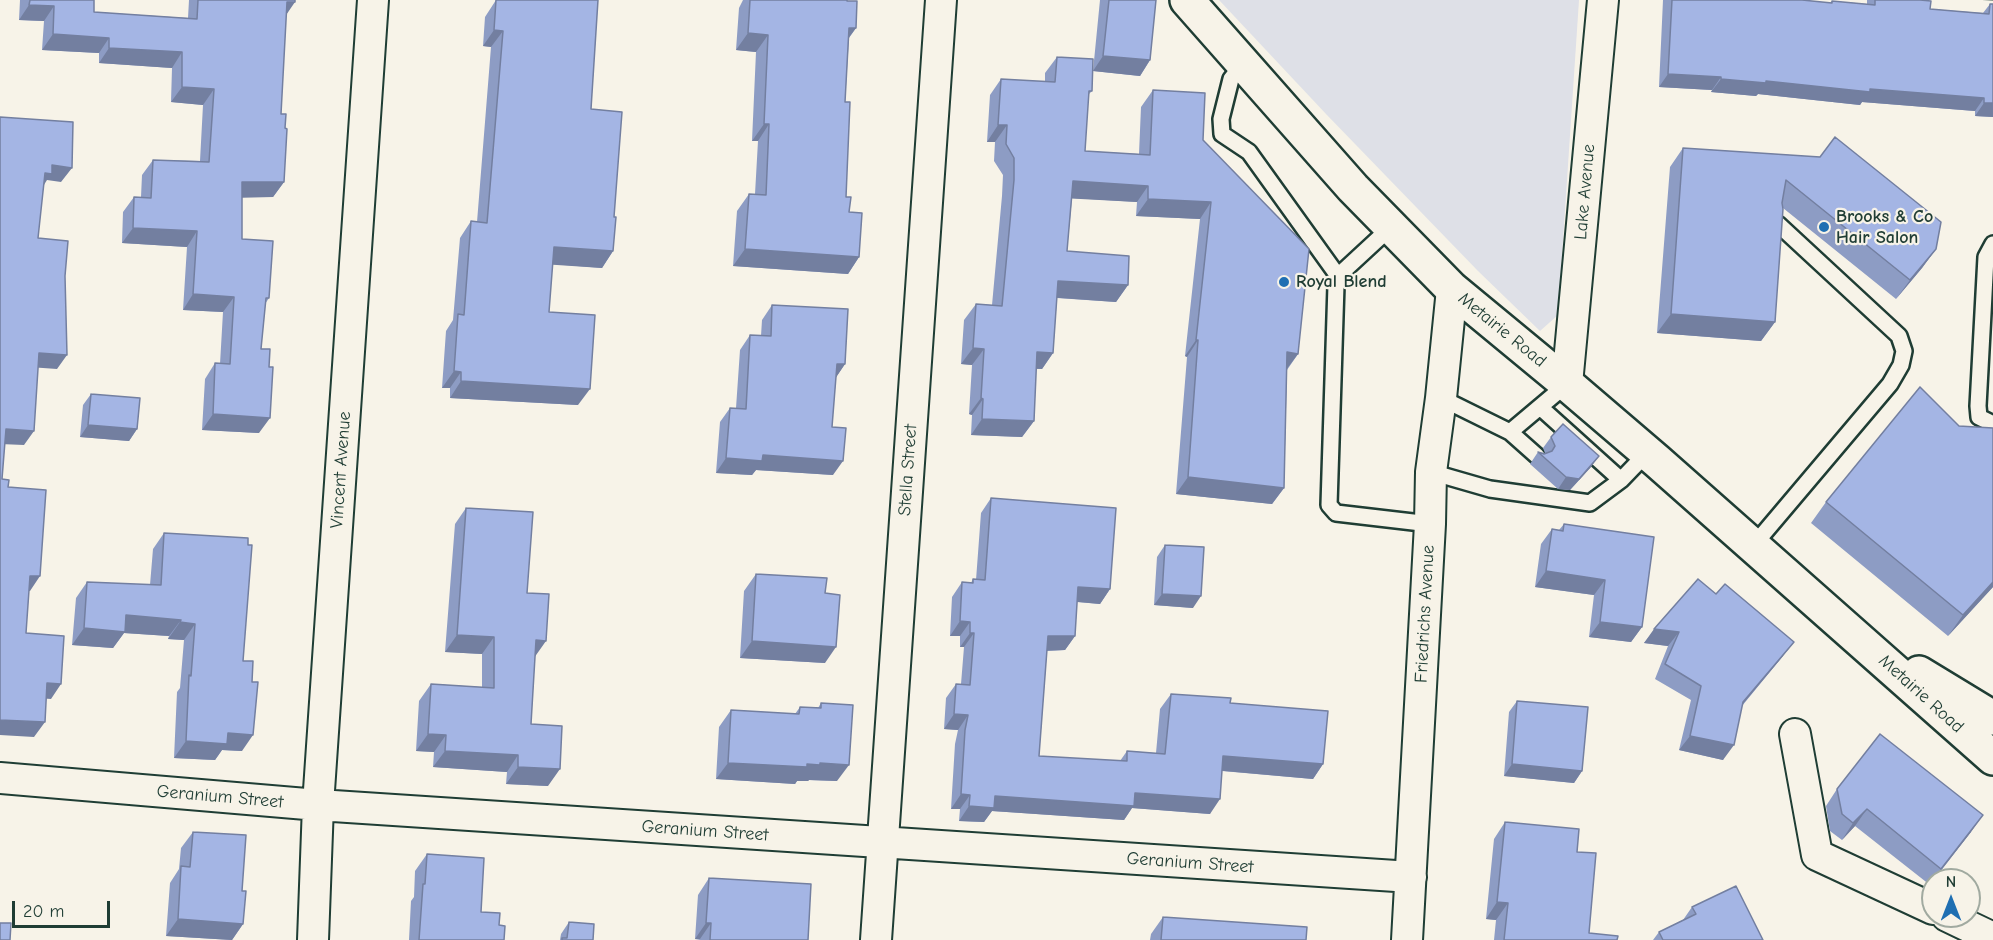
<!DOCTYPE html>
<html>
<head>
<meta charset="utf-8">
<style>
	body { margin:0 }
	#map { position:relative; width:1993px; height:940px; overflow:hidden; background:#f7f3e8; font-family:"Comic Neue",sans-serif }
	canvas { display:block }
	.north { position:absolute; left:1921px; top:868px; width:60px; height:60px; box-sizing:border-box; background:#f7f3e8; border:2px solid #a1aaa0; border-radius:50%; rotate:0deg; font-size:16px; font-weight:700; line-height:24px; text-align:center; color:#1f3d34 }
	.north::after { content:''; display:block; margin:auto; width:21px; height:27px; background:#1f6fb2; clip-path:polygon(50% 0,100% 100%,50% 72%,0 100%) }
	.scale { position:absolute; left:12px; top:901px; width:98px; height:27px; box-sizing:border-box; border:3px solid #1f3d34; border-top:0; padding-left:8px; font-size:18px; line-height:21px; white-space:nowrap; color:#1f3d34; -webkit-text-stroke:4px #f7f3e8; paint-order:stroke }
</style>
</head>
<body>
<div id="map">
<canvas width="1993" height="940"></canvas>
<div class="north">N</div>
<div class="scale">20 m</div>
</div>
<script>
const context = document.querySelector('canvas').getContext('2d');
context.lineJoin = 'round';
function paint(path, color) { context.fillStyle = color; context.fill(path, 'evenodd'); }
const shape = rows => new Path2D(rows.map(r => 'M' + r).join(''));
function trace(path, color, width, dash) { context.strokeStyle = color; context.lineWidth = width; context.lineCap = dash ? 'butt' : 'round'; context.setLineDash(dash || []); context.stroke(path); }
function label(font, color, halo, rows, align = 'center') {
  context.font = font + ' "Comic Neue",sans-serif'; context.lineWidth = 4.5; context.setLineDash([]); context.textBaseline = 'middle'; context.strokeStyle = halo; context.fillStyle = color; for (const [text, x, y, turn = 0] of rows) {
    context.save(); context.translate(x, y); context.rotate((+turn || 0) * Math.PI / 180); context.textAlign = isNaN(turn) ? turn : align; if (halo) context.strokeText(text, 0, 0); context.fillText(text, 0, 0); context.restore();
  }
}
paint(shape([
	[1219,0,1579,0,1558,315,1540,331,1478,271,1326,114]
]), '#dee0e7');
const service = shape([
	[1878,0,1925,5,1993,8],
	[1243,64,1231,79,1221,119,1222,134,1249,152,1338,276],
	[1391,227,1338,276,1336,285,1329,505,1336,513,1430,524],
	[1441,398,1510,432,1567,384],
	[1540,407,1621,480],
	[1993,424,1979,417,1978,406,1986,257,1993,244],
	[1510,432,1537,456],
	[1431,472,1490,489,1590,503,1621,480,1647,453],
	[1753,546,1890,384,1901,365,1904,351,1899,336,1778,224]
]);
const minor = shape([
	[1567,384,1603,0],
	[1795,734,1817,855,1933,909],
	[0,778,318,805,1411,877],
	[1947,916,1993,938],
	[313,940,318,805,373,0],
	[876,940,941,0],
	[1407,940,1430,524,1431,472,1441,398,1452,289]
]);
const secondary = shape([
	[1187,0,1353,188,1452,289,1567,384,1657,461,1993,758],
	[1919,673,1993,718]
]);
trace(service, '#1f3d34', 20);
trace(minor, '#1f3d34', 34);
trace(secondary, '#1f3d34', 38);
trace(service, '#f7f3e8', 15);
trace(minor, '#f7f3e8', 30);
trace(secondary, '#f7f3e8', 33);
paint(shape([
	[20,0,94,0,94,12,188,18,189,0,295,0,286,15,281,114,285,128,284,182,273,197,242,197,242,239,269,298,265,304,261,349,259,433,202,430,205,379,215,363,220,364,223,312,183,310,187,247,122,243,123,212,134,197,141,197,142,175,153,160,200,161,203,105,171,102,172,68,99,63,99,53,42,50,44,21,19,20],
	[496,0,598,0,591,109,614,217,613,251,602,268,552,264,549,312,578,405,450,398,450,388,442,388,446,331,453,320,460,238,471,221,477,222,491,47,483,46,485,17],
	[743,0,847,0,856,28,849,38,845,102,846,197,859,257,848,274,733,266,737,211,749,194,755,194,758,141,752,141,756,52,736,50,739,8],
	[1100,0,1156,0,1150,60,1140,76,1093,71],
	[1663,0,1802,0,1830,3,1832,1,1867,4,1867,0,1920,0,1930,9,1983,13,1990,4,1993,117,1975,116,1975,111,1862,102,1860,105,1758,94,1756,96,1711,92,1712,90,1659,87],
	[1057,57,1092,91,1088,95,1085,151,1139,154,1141,107,1153,90,1203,140,1298,354,1287,370,1284,488,1272,504,1176,494,1187,357,1185,356,1200,219,1136,216,1137,202,1072,198,1067,251,1128,285,1116,302,1057,298,1053,353,1042,369,1036,369,1034,421,1022,437,971,435,972,415,969,414,972,365,961,364,964,320,976,304,992,305,1002,196,1003,175,994,161,995,142,987,142,990,95,1001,79,1045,82,1045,73],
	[1683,148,1820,157,1936,249,1922,268,1896,299,1783,208,1775,322,1761,341,1657,333,1670,167],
	[772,305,845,364,836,377,832,427,833,475,756,470,752,475,716,473,720,422,730,408,736,408,740,350,750,335,761,336,762,320],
	[91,394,137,429,129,441,80,437,83,405],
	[1959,426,1993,428,1993,587,1948,636,1811,523,1826,502],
	[1551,437,1591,467,1570,490,1558,489,1530,464,1538,452,1545,453,1543,448],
	[991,498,1110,589,1100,604,1077,602,1075,636,1065,650,1047,651,1039,756,1120,761,1127,751,1156,753,1160,709,1171,694,1230,703,1323,764,1313,779,1222,771,1210,814,1132,808,1124,820,992,811,984,822,959,821,960,809,951,809,955,744,958,730,944,729,946,698,956,684,961,684,964,647,960,647,960,636,950,636,952,597,962,582,971,583,973,579,976,580,981,513],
	[466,508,527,593,535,657,531,724,548,786,506,784,507,772,433,767,434,752,416,751,419,701,431,684,482,687,482,654,445,652,455,524],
	[1564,524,1642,627,1631,642,1589,637,1594,595,1535,587,1541,544,1552,529,1559,530],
	[164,533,243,661,242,751,222,750,215,760,174,758,177,692,180,688,184,640,168,639,169,636,124,633,113,648,72,645,76,598,87,582,150,585,153,549],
	[1165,545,1193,608,1154,605,1157,557],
	[756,574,825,593,825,663,740,658,744,591],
	[1698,579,1783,656,1742,706,1723,760,1679,750,1691,700,1655,679,1668,646,1644,643],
	[1517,701,1582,771,1574,783,1504,776,1509,712],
	[821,703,837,781,809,780,808,781,797,781,795,784,716,779,719,727,731,710,795,714,800,707,818,708],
	[1837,789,1971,832,1930,885,1855,826,1842,840,1830,831,1826,806],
	[1505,822,1577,852,1589,933,1617,940,1494,940,1496,920,1486,919,1494,839],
	[193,832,242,891,243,924,232,940,166,936,170,883,179,869,181,848],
	[427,854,481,912,499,925,504,940,409,940,411,901,414,897,415,871],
	[709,878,808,940,700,940,695,939,698,895],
	[1692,907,1763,940,1653,940,1659,932,1683,920],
	[1163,917,1306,940,1150,940,1151,934],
	[569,922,593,940,560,940,561,934]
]), '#8d9cc4');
paint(shape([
	[287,2,295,2,284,18],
	[29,5,54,6,44,21,19,20],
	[849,28,856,28,844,44],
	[494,30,503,31,491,47,483,46],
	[748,33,768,35,756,52,736,50],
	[53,34,109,38,99,53,42,50],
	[109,48,182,52,172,68,99,63],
	[1103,56,1150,60,1140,76,1093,71],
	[1668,74,1721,77,1712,90,1659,87],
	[1721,79,1766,81,1984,98,1975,111,1862,102,1860,105,1758,94,1756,96,1711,92],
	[182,87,214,89,203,105,171,102],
	[1984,103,1993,103,1993,117,1975,116],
	[764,124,769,124,758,141,752,141],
	[998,125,1007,125,995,142,987,142],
	[52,165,72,168,61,182,47,180,42,188,35,188],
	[1073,181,1148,186,1137,202,1062,198],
	[242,182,284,182,273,197,232,198],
	[1148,199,1211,202,1200,219,1136,216],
	[133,228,197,231,187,247,122,243],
	[554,247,613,251,602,268,542,264],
	[745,249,859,257,848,274,733,266],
	[1936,249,1922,268,1896,299,1910,280],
	[1058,281,1128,285,1116,302,1046,297],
	[193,294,234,297,223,312,183,310],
	[1671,314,1775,322,1761,341,1657,333],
	[1196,340,1198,340,1187,357,1185,356],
	[973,348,984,349,972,365,961,364],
	[1037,352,1053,353,1042,369,1025,368],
	[1287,352,1298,354,1286,370],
	[39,353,67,355,57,369,29,367],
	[837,364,845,364,835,379],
	[454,371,461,372,450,388,442,388],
	[461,381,590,389,578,405,450,398],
	[981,398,983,399,972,415,969,414],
	[213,414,270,418,259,433,202,430],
	[982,419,1034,421,1022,437,971,435],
	[88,425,137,429,129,441,80,437],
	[6,429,34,431,24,445,0,444],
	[763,455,843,461,833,475,756,470,752,475,716,473,726,458],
	[1599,456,1591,467,1570,490,1558,489,1566,477],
	[1188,477,1284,488,1272,504,1176,494],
	[1546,571,1605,580,1594,595,1535,587],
	[30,576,40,576,30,591,20,590],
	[1993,582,1993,587,1948,636,1963,615],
	[1078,587,1110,589,1100,604,1068,601],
	[1162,594,1201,596,1193,608,1154,605],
	[126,615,181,620,169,636,124,633,113,648,72,645,84,628],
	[960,621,970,622,960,636,950,636],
	[180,622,195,624,184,640,168,639],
	[1600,622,1642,627,1631,642,1589,637],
	[1654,629,1679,632,1668,646,1644,643],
	[970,633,974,633,964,647,960,647],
	[457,635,494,637,482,654,445,652],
	[1048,636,1075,636,1065,650,1037,651],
	[536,640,546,641,534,658],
	[752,641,836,647,825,663,740,658],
	[1794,642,1783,656,1732,717,1743,702],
	[47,683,61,684,51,699,37,698],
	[954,714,968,715,958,730,944,729],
	[0,720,45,722,34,737,0,735],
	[228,733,253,735,242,751,222,750,215,760,174,758,186,741],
	[428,734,446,735,434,752,416,751],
	[1690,736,1734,745,1723,760,1679,750],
	[445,751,518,755,507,772,433,767],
	[1223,756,1323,764,1313,779,1213,770],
	[728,763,807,764,820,763,849,765,837,781,809,780,808,781,797,781,795,784,716,779],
	[1512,764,1582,771,1574,783,1504,776],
	[518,767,560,769,548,786,506,784],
	[1135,793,1220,799,1210,814,1132,808,1124,820,992,811,984,822,959,821,969,806,995,796],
	[961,794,970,795,960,809,951,809],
	[1867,809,1855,826,1842,840,1853,823],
	[1983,815,1971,832,1933,880,1941,869],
	[1497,902,1508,903,1496,920,1486,919],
	[178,919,243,924,232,940,166,936],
	[706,923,711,923,700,939,695,939]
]), '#737fa0');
const building = shape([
	[30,0,94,0,94,12,197,19,198,0,295,0,295,2,287,2,281,114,286,114,285,128,287,129,284,182,242,182,242,239,273,241,269,298,266,298,261,349,270,349,269,367,273,367,270,418,213,414,215,363,230,364,234,297,193,294,197,231,133,228,134,197,151,198,153,160,209,162,214,89,182,87,182,52,109,48,109,38,53,34,54,6,29,5,30,0],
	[496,0,598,0,591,109,622,112,614,217,616,217,613,251,554,247,549,312,595,315,590,389,461,381,461,372,454,371,458,314,464,315,471,221,487,223,503,31,494,30,496,0],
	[750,0,847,0,847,1,857,1,856,28,849,28,845,102,850,102,846,197,851,197,849,212,862,213,859,257,745,249,749,194,766,195,769,124,764,124,768,35,748,33,750,0],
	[1109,0,1156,0,1150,60,1103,56,1109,0],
	[1672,0,1802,0,1832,3,1832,1,1875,5,1875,0,1920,0,1931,1,1930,9,1989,14,1990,4,1993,4,1993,103,1984,103,1984,98,1870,89,1870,92,1766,81,1766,83,1721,79,1721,77,1668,74,1672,0],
	[1057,57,1093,59,1092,91,1089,91,1085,151,1150,155,1153,90,1205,93,1203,140,1309,249,1298,354,1287,352,1284,488,1188,477,1198,340,1196,340,1211,202,1148,199,1148,186,1073,181,1067,251,1129,256,1128,285,1058,281,1053,353,1037,352,1034,421,982,419,983,399,981,398,984,349,973,348,976,304,1002,306,1014,180,1014,158,1006,144,1007,125,998,125,1001,79,1055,82,1057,57],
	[0,117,73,122,72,168,52,165,52,174,45,173,38,238,68,241,65,276,67,355,39,353,34,431,6,429,2,479,9,480,8,487,46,490,40,576,30,576,26,633,64,636,61,684,47,683,45,722,0,720,0,117],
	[1835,137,1941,222,1936,249,1910,280,1786,180,1782,203,1783,209,1775,322,1671,314,1683,148,1820,157,1835,137],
	[772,305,848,309,845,364,837,364,832,427,846,428,843,461,763,455,762,461,726,458,730,408,746,409,750,335,771,336,772,305],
	[1920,387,1959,426,1993,428,1993,582,1963,615,1826,502,1920,387],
	[91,394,140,398,137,429,88,425,91,394],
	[1563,424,1599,456,1579,479,1566,477,1538,452,1544,454,1552,451,1555,446,1551,437,1563,424],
	[991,498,1116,508,1110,589,1078,587,1075,636,1048,636,1039,756,1127,761,1127,751,1165,754,1171,694,1231,698,1230,703,1328,711,1323,764,1223,756,1220,799,1135,793,1134,806,995,796,994,808,969,806,970,795,961,794,965,730,968,715,954,714,956,684,970,685,974,633,970,633,970,622,960,621,962,582,973,583,973,579,985,580,991,498],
	[466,508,533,512,527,593,549,594,546,641,536,640,531,724,562,726,560,769,518,767,518,755,445,751,446,735,428,734,431,684,494,688,494,637,457,635,466,508],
	[1564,524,1654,537,1642,627,1600,622,1605,580,1546,571,1552,529,1563,531,1564,524],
	[164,533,248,538,248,545,252,545,243,661,253,661,252,682,258,682,253,735,228,733,227,744,186,741,189,675,191,676,195,624,180,622,181,620,126,615,125,632,84,628,87,582,161,585,164,533],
	[1165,545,1204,547,1201,596,1162,594,1165,545],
	[756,574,827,578,825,593,840,595,836,647,752,641,756,574],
	[1698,579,1716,594,1725,584,1794,642,1743,702,1734,745,1690,736,1701,686,1665,664,1679,632,1654,629,1698,579],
	[1517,701,1588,707,1582,771,1512,764,1517,701],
	[821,703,853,705,849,765,820,763,820,765,807,764,807,767,728,763,731,710,799,714,800,707,821,708,821,703],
	[1880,734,1983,815,1941,869,1867,809,1853,823,1842,814,1837,789,1880,734],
	[1505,822,1579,829,1577,852,1596,853,1589,933,1618,936,1617,940,1504,940,1508,903,1497,902,1505,822],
	[193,832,246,835,242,891,246,891,243,924,178,919,181,866,190,867,193,832],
	[427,854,484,858,481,912,500,913,499,925,505,926,504,940,419,940,423,884,425,884,427,854],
	[709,878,811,884,808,940,710,940,711,923,706,923,709,878],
	[1736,886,1763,940,1663,940,1659,932,1696,914,1692,907,1736,886],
	[1163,917,1307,927,1306,940,1161,940,1163,917],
	[569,922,594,924,593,940,562,940,562,938,567,938,569,922],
	[0,923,11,923,10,940,0,940,0,923]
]);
paint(building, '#a4b5e4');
trace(building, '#737fa0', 1.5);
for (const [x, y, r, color] of [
	[1824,227,6,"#1f6fb2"],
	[1284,282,6,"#1f6fb2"]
]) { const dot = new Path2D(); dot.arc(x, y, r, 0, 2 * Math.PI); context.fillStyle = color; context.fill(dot); trace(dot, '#f7f3e8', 2); }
label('18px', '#1f3d34', '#f7f3e8', [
	["Lake Avenue",1585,192,-85],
	["Metairie Road",1502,330,39],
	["Vincent Avenue",341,470,-86],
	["Stella Street",908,470,-86],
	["Friedrichs Avenue",1425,614,-87],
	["Metairie Road",1921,694,42],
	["Geranium Street",220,797,5],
	["Geranium Street",705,831,4],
	["Geranium Street",1190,863,4]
]);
label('bold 18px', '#1f3d34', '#f7f3e8', [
	["Brooks & Co",1836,217],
	["Hair Salon",1836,238],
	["Royal Blend",1296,282]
], 'left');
</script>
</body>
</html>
